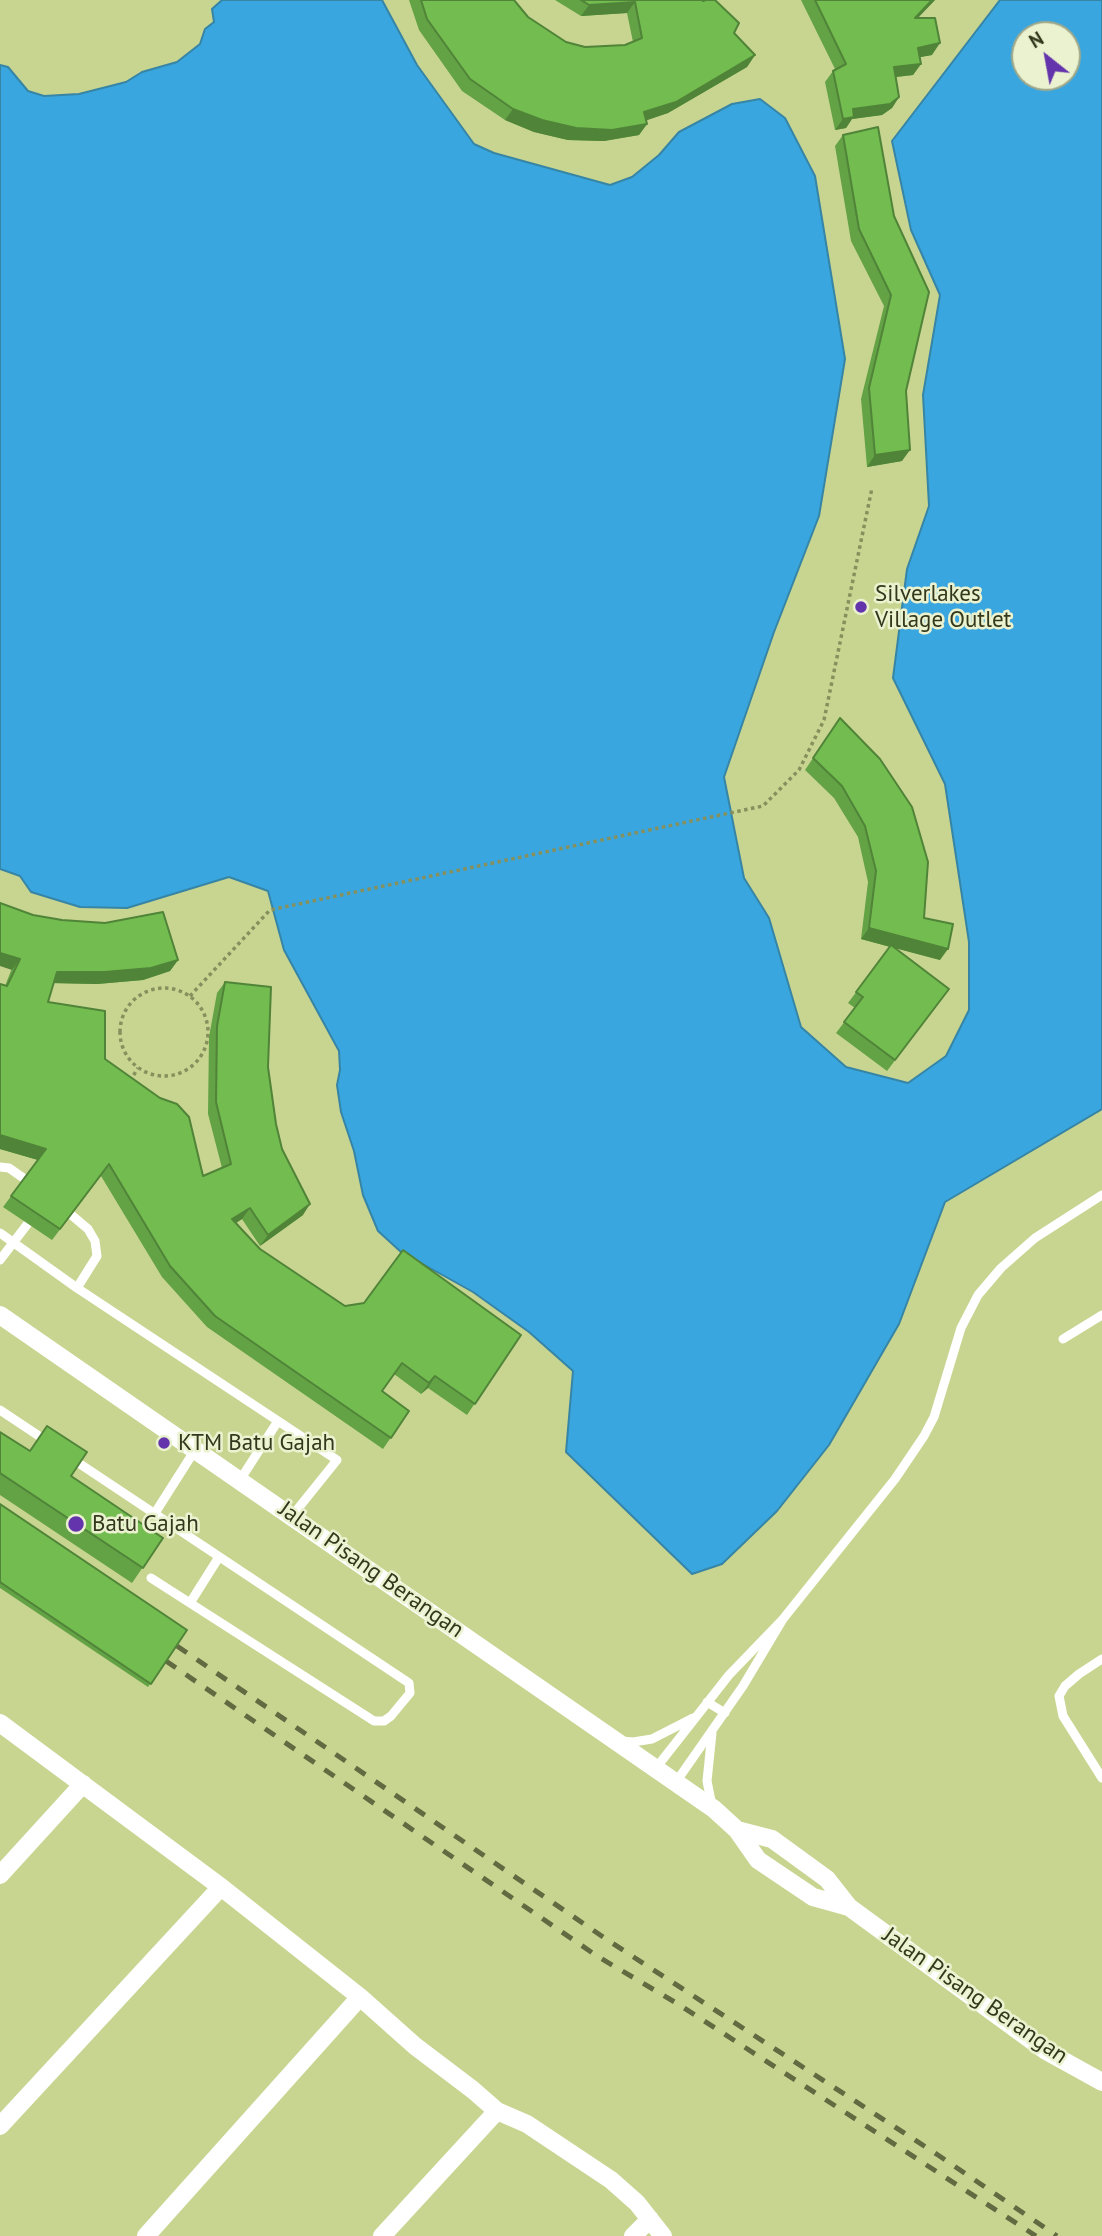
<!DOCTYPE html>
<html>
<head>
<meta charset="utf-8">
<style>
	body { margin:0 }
	#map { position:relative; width:1102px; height:2236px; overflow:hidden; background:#c8d591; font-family:"PT Sans",sans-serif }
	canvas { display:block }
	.north { position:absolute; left:1011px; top:21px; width:70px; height:70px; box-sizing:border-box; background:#ebf2d0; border:2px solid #a1a888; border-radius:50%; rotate:329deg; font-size:19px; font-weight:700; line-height:28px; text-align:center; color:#33381c }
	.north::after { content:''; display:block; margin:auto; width:24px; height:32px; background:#6334ab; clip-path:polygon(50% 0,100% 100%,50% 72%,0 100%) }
</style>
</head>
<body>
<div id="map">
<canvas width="1102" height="2236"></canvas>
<div class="north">N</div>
</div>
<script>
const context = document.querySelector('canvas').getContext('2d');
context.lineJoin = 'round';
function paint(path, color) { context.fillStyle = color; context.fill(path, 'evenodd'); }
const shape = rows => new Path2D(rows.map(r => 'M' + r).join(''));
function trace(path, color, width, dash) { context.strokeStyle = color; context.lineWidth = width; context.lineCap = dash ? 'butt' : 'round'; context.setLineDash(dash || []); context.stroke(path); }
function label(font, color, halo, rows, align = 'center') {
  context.font = font + ' "PT Sans",sans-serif'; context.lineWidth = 5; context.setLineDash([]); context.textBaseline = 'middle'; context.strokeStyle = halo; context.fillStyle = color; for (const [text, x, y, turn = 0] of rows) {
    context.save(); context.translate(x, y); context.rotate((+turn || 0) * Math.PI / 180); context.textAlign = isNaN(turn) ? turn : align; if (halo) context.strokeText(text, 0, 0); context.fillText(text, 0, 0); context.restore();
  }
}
const water = shape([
	[222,0,382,0,417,65,474,144,494,153,610,185,632,177,659,155,679,132,732,104,760,99,785,118,815,176,845,359,819,516,774,632,724,777,744,878,769,918,801,1027,846,1067,908,1083,946,1056,969,1010,969,942,945,784,893,678,907,569,929,506,923,395,940,295,911,230,892,141,1000,0,1102,0,1102,1109,945,1202,899,1324,829,1445,777,1511,722,1564,692,1574,566,1452,573,1371,529,1332,473,1292,401,1252,378,1231,363,1195,354,1151,341,1112,337,1085,340,1070,339,1051,284,950,268,891,229,877,127,908,80,907,31,892,20,876,0,869,0,65,8,67,28,91,44,96,79,94,126,82,142,72,177,62,200,44,205,29,214,22,212,9,222,0],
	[1025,35,1067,35,1067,77,1025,77,1025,35]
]);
paint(water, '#39a6e0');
trace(water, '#3785a5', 2);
trace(shape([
	'120 1032a44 44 0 1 1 88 0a44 44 0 1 1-88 0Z',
	[190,996,270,910,763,806,799,770,824,720,872,488],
	[130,1081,138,1068]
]), '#86905d', 3.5, [3.5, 3.5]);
trace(shape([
	[0,1167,9,1168,32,1184],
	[62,1207,88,1229,95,1241,97,1256,77,1288],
	[0,1233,77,1288,337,1460,292,1516],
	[0,1260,29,1222],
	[1063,1339,1102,1315],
	[0,1410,48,1442],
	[71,1458,409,1683,410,1693,391,1716,384,1721,374,1721,151,1578],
	[240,1480,278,1421],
	[155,1513,195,1450],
	[190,1603,219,1557],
	[783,1619,895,1479,924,1436,934,1417,961,1328,978,1295,1001,1268,1035,1238,1102,1195],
	[1102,1659,1079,1674,1065,1686,1059,1696,1063,1716,1102,1778],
	[707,1702,725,1713],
	[712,1733,707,1781,712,1806],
	[621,1741,633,1742,652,1739,693,1718],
	[656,1768,729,1675,783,1619,743,1686,676,1782]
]), '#fff', 9);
trace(shape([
	[0,1315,714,1809,737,1830,758,1860,813,1897,849,1907],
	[0,1723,221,1887,360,1997,415,2046,473,2090,497,2111,527,2124,611,2180,637,2203,663,2236],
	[737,1830,772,1839,827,1879,849,1907,1046,2051,1102,2082],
	[0,1875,83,1784],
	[0,2126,221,1887],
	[146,2236,360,1997],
	[382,2236,497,2111],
	[633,2236,650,2219]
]), '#fff', 18);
trace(shape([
	[177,1646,609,1941,938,2155,1057,2236],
	[166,1661,597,1956,678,2004,1036,2236]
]), '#626a41', 5, [12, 12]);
paint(shape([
	[409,0,514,0,528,17,566,42,585,47,625,45,633,42,627,13,581,16,555,0,702,0,755,55,747,67,668,113,646,120,647,124,639,135,604,141,568,140,534,132,505,120,462,91,419,30],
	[801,0,935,0,918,18,932,55,920,57,921,64,913,75,896,77,899,97,892,108,882,115,852,119,846,128,835,130,825,82,833,71,835,69],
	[878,127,906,391,902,461,867,467,861,399,884,306,851,241,835,146,843,135],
	[840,718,924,918,940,960,895,948,949,989,887,1071,836,1033,855,1008,848,1003,890,947,861,939,868,882,858,837,834,798,805,770],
	[33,915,178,960,170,971,143,980,97,984,53,983,48,1002,105,1059,203,1176,222,1168,208,1114,209,1037,217,993,225,982,268,1067,276,1124,282,1149,303,1215,260,1246,242,1219,236,1223,260,1249,345,1306,521,1335,467,1415,428,1388,421,1394,394,1374,382,1391,409,1411,383,1449,207,1327,162,1277,101,1176,52,1240,3,1207,38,1160,0,1149,0,984,5,986],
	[0,1432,29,1451,71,1476,163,1538,132,1583,0,1495],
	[0,1504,187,1630,148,1687,0,1588]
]), '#63a245');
paint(shape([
	[932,0,935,0,907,29,915,18],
	[635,2,627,13,581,16,589,5],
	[940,43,932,55,910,59,918,48],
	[755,55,747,67,668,113,636,124,644,112],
	[921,64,913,75,886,78,894,67],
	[899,97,892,108,882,115,852,119,846,128,835,130,843,119,853,109],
	[513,109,647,124,639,135,604,141,568,140,534,132,505,120],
	[910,450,902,461,867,467,875,455],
	[869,928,948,949,940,960,861,939],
	[0,953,20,959,12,970,0,966],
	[178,960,170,971,143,980,97,984,49,983,57,972],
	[0,1135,46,1149,38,1160,0,1149],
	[310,1204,303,1215,260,1246,268,1235],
	[250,1208,242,1219,224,1231,232,1219],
	[435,1376,428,1388,421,1394,429,1383]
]), '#508438');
const building = shape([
	[421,0,514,0,528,17,566,42,585,47,625,45,642,38,635,2,589,5,581,0,702,0,703,1,706,0,715,0,739,23,734,33,755,55,676,102,644,112,647,124,612,130,576,128,542,120,513,109,470,79,427,19,421,0],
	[815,0,932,0,915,18,935,18,940,43,918,48,921,64,894,67,899,97,890,104,853,109,854,117,843,119,833,71,846,64,815,0],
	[878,127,894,216,929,292,906,391,910,450,875,455,869,388,891,295,859,229,843,135,878,127],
	[840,718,880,759,912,807,928,862,924,918,953,924,948,949,869,928,876,871,865,826,842,786,813,758,840,718],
	[0,903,33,915,62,920,105,923,163,912,178,960,151,968,105,972,57,972,48,1002,105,1011,105,1059,160,1098,177,1104,189,1117,203,1176,231,1164,216,1102,217,1026,225,982,271,987,268,1067,276,1124,282,1149,310,1204,268,1235,250,1208,232,1219,260,1249,345,1306,364,1303,403,1250,521,1335,475,1404,435,1376,429,1383,402,1363,382,1391,409,1411,391,1438,215,1316,170,1266,109,1164,60,1229,11,1196,46,1149,0,1135,0,984,7,986,20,959,0,953,0,903],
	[891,945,949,989,895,1060,844,1022,863,997,856,992,891,945],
	[47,1426,87,1452,71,1476,163,1538,143,1568,0,1473,0,1432,30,1451,47,1426],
	[0,1504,187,1630,151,1684,0,1582,0,1504]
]);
paint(building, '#73bc50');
trace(building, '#508438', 2);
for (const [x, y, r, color] of [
	[861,607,7,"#6334ab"],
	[164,1443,7,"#6334ab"],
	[76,1524,9,"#6334ab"]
]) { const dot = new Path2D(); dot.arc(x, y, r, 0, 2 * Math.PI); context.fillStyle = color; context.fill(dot); trace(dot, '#ebf2d0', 2.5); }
label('23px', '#33381c', '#ebf2d0', [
	["Silverlakes",875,594],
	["Village Outlet",875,620],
	["KTM Batu Gajah",178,1443],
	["Batu Gajah",92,1524]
], 'left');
label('23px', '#33381c', '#ebf2d0', [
	["Jalan Pisang Berangan",371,1570,35],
	["Jalan Pisang Berangan",975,1996,35]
]);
</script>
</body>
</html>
